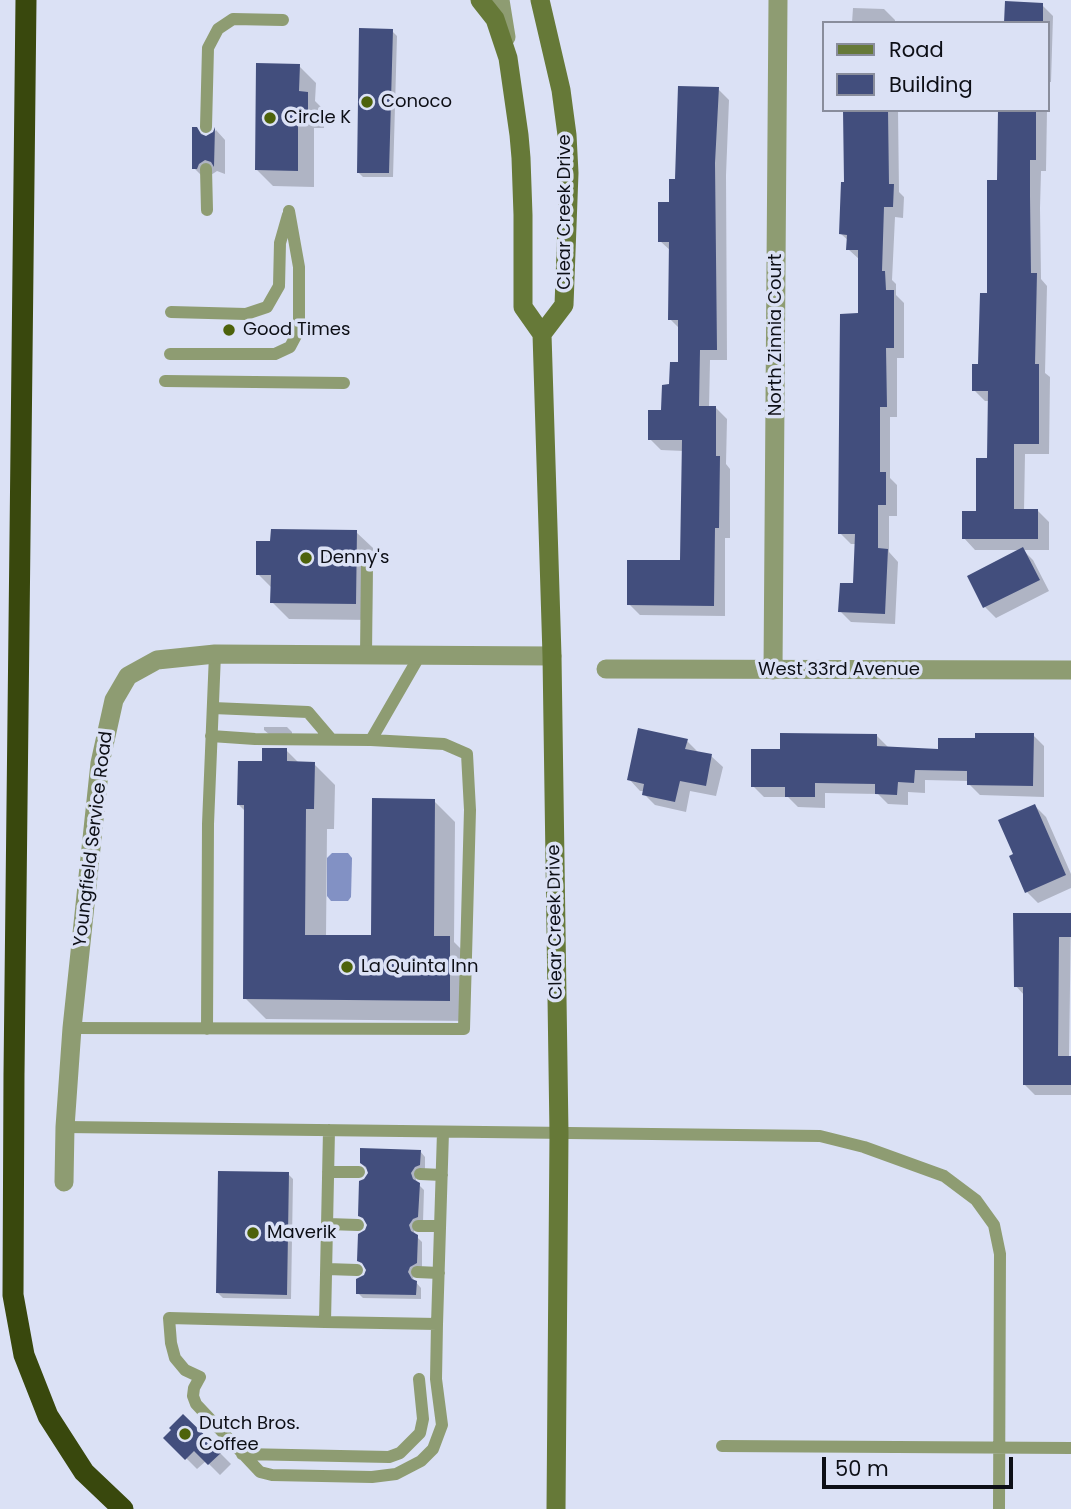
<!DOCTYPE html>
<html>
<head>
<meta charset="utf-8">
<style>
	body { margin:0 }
	#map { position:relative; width:1071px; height:1509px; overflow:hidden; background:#dbe1f5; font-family:Poppins,sans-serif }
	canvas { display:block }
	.legend { position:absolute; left:822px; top:21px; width:228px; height:91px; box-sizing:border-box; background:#dbe1f5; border:2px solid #898d9c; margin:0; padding:9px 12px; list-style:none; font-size:21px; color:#0d0f16 }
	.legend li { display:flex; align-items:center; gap:14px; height:35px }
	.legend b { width:35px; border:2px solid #898d9c }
	.scale { position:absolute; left:822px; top:1457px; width:191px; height:32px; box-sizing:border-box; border:4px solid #0d0f16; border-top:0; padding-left:9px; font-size:21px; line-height:24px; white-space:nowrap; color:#0d0f16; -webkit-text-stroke:5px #dbe1f5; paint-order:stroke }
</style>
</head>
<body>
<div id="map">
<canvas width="1071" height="1509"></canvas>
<ul class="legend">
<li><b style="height:9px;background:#667938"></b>Road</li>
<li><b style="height:19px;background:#424e7d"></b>Building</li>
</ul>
<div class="scale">50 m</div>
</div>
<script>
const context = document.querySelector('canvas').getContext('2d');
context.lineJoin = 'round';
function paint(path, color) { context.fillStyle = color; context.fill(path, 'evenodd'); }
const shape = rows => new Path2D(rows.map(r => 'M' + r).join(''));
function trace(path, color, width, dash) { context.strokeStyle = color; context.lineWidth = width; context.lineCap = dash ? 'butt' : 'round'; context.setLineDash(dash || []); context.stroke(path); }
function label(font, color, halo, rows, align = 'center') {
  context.font = font + ' Poppins,sans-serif'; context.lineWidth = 7; context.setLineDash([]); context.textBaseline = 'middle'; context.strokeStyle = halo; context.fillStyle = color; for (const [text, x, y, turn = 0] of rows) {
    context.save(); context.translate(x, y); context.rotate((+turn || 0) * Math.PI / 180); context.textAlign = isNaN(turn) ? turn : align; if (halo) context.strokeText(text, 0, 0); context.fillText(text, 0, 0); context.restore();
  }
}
paint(shape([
	[332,853,348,853,352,858,351,897,348,901,331,901,327,896,327,858]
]), '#8291c4');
paint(shape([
	[1042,5,1053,16,1051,82,1048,82,1048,23,1006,23],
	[853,8,884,9,895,20,895,23,852,23],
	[392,31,397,36,393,177,363,177,358,172],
	[299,66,316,83,315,101,324,110,324,128,314,128,314,187,273,186,257,170],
	[718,89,729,100,726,175,727,360,710,360,709,408,716,408,727,419,726,464,730,469,730,538,725,538,725,616,640,615,629,604,682,562,684,451,661,450,650,439,663,412,680,364,680,329,670,319,671,251,660,241,676,180],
	[845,110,898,110,899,192,904,197,903,218,895,217,892,280,896,284,896,295,904,303,904,358,897,358,897,417,890,417,890,478,897,485,897,516,889,516,889,552,898,562,895,624,851,622,840,611,854,585,856,544,851,544,840,533,859,315,860,260,848,249,849,241,841,234,846,184],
	[1000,110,1047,110,1046,171,1041,171,1040,208,1041,279,1047,286,1045,373,1050,377,1049,454,1025,454,1024,511,1038,511,1049,522,1049,550,1023,550,1033,560,1049,591,996,618,985,607,969,577,1022,550,975,550,964,538,977,512,989,459,990,401,985,401,974,390,980,366,989,295,999,181],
	[197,129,205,137,214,133,216,130,225,140,225,174,217,171,205,179,194,168],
	[356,532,373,548,372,620,289,619,272,602,272,588,258,574],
	[264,727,287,727,292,732,292,735,270,735,264,730],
	[1033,735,1044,746,1044,797,980,795,969,784,969,781,925,780,925,793,908,792,908,805,888,804,878,794,825,793,825,808,798,807,788,797,764,797,753,786,782,750,877,736,888,747,939,751],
	[687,741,698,752,711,756,723,767,716,796,690,791,686,812,655,805,644,794,644,791,640,791,629,779],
	[286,750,300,764,314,764,335,785,334,829,327,829,326,937,373,937,434,801,455,822,454,942,470,958,470,1021,266,1019,245,998,245,811,239,805,264,763],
	[1035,806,1046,817,1071,874,1071,888,1038,903,1027,892,1015,855],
	[1071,915,1069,1058,1071,1058,1071,1095,1035,1095,1024,1084,1024,995,1016,986],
	[420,1151,425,1157,425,1170,420,1171,416,1179,417,1183,424,1190,423,1222,418,1223,414,1231,415,1235,422,1242,422,1268,415,1272,413,1279,421,1288,421,1299,363,1298,358,1293,368,1269,359,1261,369,1224,360,1216,365,1181,370,1173,361,1163],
	[288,1174,293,1179,291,1299,223,1298,218,1293],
	[183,1416,231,1464,220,1475,206,1461,197,1469,166,1438]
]), '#0003');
paint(shape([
	[1005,1,1043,3,1043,23,1004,23],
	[359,28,393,29,389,173,357,173],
	[256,63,300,64,299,91,308,92,308,112,298,112,298,171,255,170],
	[678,86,719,87,715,163,717,350,700,350,699,406,716,406,716,456,720,456,719,528,715,528,714,606,627,605,627,560,680,560,682,440,648,440,648,410,661,410,662,385,669,384,670,362,678,362,678,320,668,320,669,242,658,242,658,202,669,202,669,179,675,179],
	[843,110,888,110,889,184,894,184,893,207,884,207,882,271,885,271,886,290,894,290,894,348,886,348,887,407,880,407,880,472,886,472,886,505,878,505,878,548,888,549,885,614,838,612,840,583,853,583,855,534,838,534,840,314,858,313,858,250,846,250,847,235,839,234,841,182,844,182],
	[998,110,1036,110,1036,160,1030,160,1030,196,1031,273,1037,273,1035,364,1039,364,1039,444,1014,444,1014,509,1038,509,1038,539,962,539,962,511,976,511,976,458,987,458,988,391,972,391,972,364,978,364,980,293,987,293,987,180,997,180],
	[192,127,197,127,201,134,206,136,213,132,215,127,214,167,211,162,205,160,199,164,197,169,192,169],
	[271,529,357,530,356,604,270,603,271,575,256,575,256,541,270,541],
	[1023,547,1040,580,983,608,967,576],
	[638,728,688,739,685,749,712,754,706,786,680,781,675,802,642,795,644,784,627,780],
	[780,733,877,734,877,746,938,749,938,738,975,738,975,733,1034,733,1033,786,967,785,967,771,915,770,914,783,898,782,897,795,875,794,875,784,815,783,815,797,785,797,785,787,751,787,751,749,780,749],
	[262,748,287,748,287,761,315,762,314,809,306,809,305,935,371,935,372,798,435,799,434,936,450,936,450,1001,243,999,244,805,237,805,238,761,262,761],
	[1035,804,1066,875,1025,893,1009,856,1013,854,998,820],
	[1013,913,1071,913,1071,937,1059,937,1058,1056,1071,1056,1071,1085,1023,1085,1023,987,1014,987],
	[360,1148,421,1150,420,1165,415,1167,411,1173,413,1179,420,1183,418,1217,413,1219,409,1225,411,1231,418,1235,417,1263,410,1267,408,1272,412,1279,417,1281,416,1295,356,1294,356,1279,364,1275,366,1270,362,1263,357,1261,358,1234,365,1230,367,1225,363,1218,358,1216,359,1181,364,1179,368,1173,366,1167,360,1163],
	[218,1171,289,1172,287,1295,216,1293],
	[183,1414,222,1452,208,1465,194,1451,185,1460,163,1438,171,1430,169,1428]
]), '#424e7d');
trace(shape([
	[206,127,208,48,218,29,233,19,283,20],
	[206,169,207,210],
	[171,312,246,314,267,307,279,286,280,243,288,215],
	[170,354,275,354,290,347,299,330,299,267,289,211],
	[165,381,344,383],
	[366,655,367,561],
	[213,708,308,712,331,739],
	[371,740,420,655],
	[72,1028,464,1029,470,810,467,754,444,744,371,740,255,739,211,736],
	[207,1029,208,824,215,654],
	[65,1127,820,1136,864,1147,944,1176,976,1200,994,1225,1000,1254,999,1509],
	[329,1130,325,1322,437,1324,443,1132],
	[328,1172,359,1172],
	[420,1174,442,1175],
	[328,1224,358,1225],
	[418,1226,440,1226],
	[327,1269,357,1270],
	[417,1272,439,1273],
	[325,1322,169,1318,171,1343,175,1358,185,1370,200,1377,194,1388,193,1396,196,1404,260,1472,272,1475,372,1477,396,1474,421,1461,433,1449,442,1425,436,1379,437,1324],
	[722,1446,1071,1448],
	[242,1454,389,1457,400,1453,420,1433,423,1419,419,1379]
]), '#8e9c72', 12);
trace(shape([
	[606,669,1071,670],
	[773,670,778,0],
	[64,1182,65,1127,72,1028,100,763,114,700,128,676,157,660,215,654,552,656]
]), '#8e9c72', 19);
trace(shape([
	[500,0,506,37]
]), '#8e9c72', 19);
trace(shape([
	[480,0,495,19,508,58,519,135,521,158,523,215,523,307,542,334,552,656,559,1133,556,1509],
	[540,0,561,90,567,135,569,173,564,305,542,334]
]), '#667938', 19);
trace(shape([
	[26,0,14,1073,13,1295,24,1355,48,1416,84,1472,123,1509]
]), '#39480d', 21);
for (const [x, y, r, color] of [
	[367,102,7,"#4d620b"],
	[270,118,7,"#4d620b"],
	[229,330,7,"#4d620b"],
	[306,558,7,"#4d620b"],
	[347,967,7,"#4d620b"],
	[253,1233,7,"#4d620b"],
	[185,1434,7,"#4d620b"]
]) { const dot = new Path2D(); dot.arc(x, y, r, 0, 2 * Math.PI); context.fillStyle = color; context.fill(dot); trace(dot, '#dbe1f5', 2.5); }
label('18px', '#0d0f16', '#dbe1f5', [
	["Conoco",381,102],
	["Circle K",284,118],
	["Good Times",243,330],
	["Denny's",320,558],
	["La Quinta Inn",361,967],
	["Maverik",267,1233],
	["Dutch Bros.",199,1424],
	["Coffee",199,1445]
], 'left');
label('18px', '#0d0f16', '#dbe1f5', [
	["Clear Creek Drive",565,212,-90],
	["North Zinnia Court",776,335,-90],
	["West 33rd Avenue",839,670],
	["Youngfield Service Road",94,839,-83],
	["Clear Creek Drive",556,922,-91]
]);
</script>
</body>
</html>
